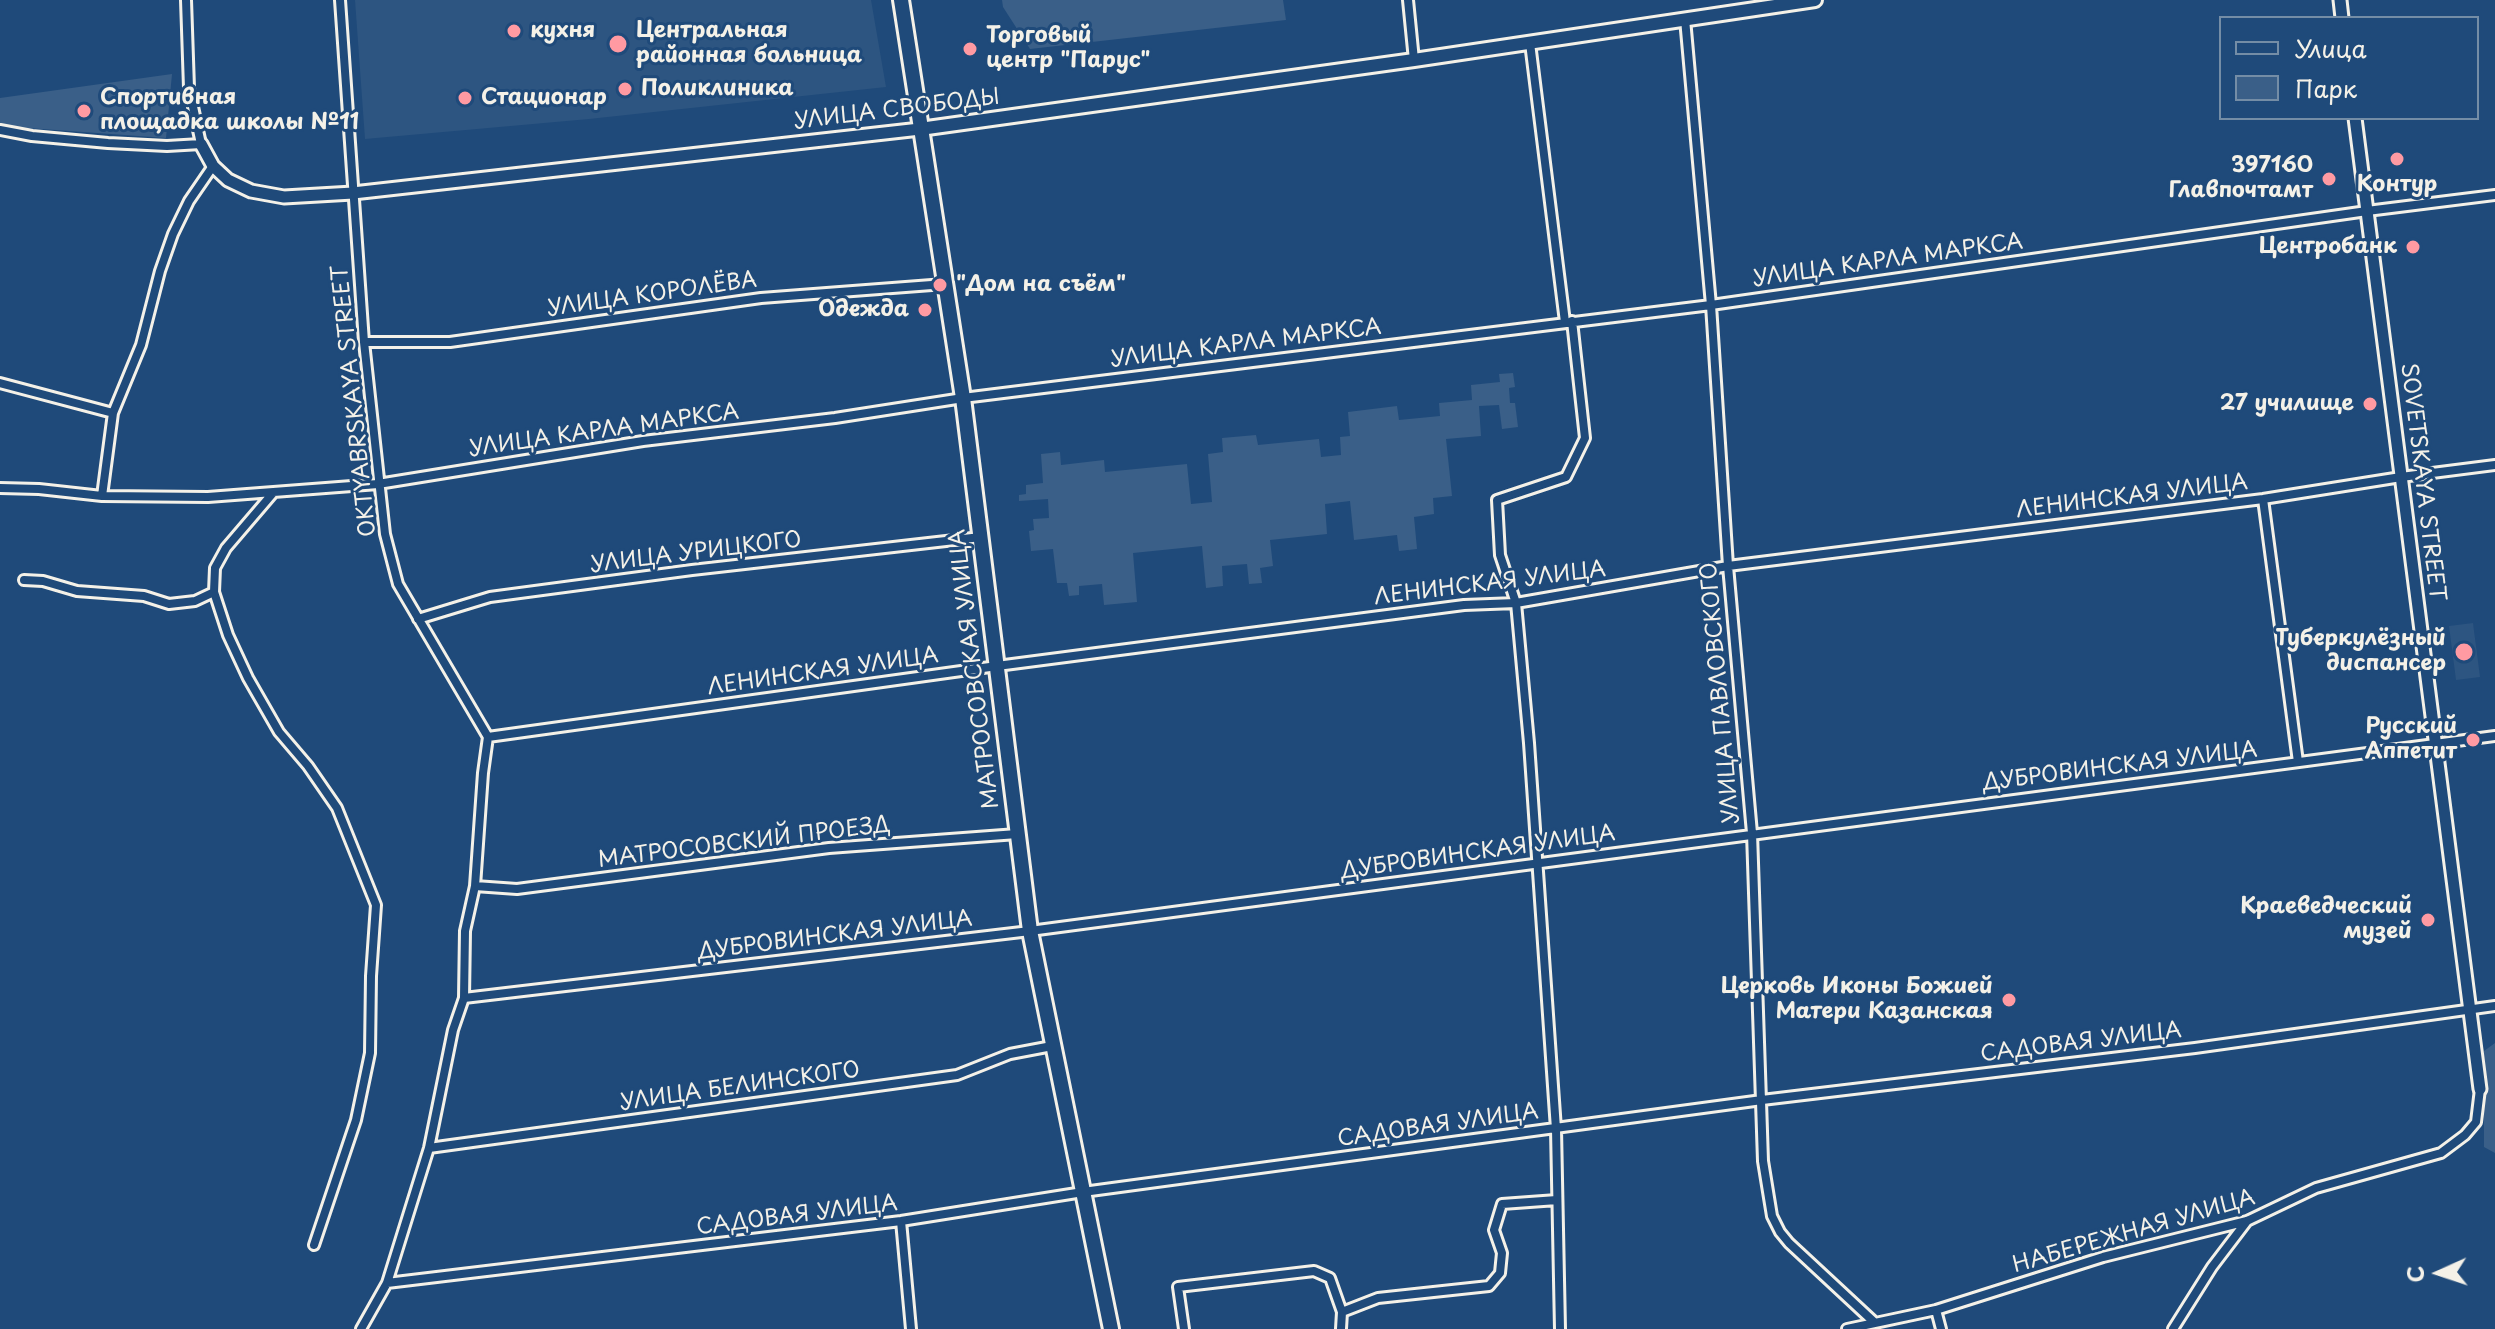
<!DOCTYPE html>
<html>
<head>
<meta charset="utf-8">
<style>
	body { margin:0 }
	#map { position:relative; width:2495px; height:1329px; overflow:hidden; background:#1f4a7a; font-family:"Playpen Sans",sans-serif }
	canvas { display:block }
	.legend { position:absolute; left:2219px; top:16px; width:260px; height:104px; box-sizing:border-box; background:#1f4a7a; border:2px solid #748da6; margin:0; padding:10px 14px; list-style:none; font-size:24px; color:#f4f1e8 }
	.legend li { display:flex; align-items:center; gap:16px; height:40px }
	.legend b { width:40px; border:2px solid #748da6 }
	.north { position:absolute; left:2399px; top:1233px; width:80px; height:80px; -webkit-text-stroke:6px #1f4a7a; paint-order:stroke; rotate:267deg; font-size:22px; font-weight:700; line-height:32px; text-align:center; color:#f4f1e8 }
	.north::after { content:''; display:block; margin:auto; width:28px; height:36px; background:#f4f1e8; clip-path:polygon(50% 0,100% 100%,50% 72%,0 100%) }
</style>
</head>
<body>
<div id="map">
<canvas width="2495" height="1329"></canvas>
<ul class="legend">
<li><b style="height:10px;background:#1f4a7a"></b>Улица</li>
<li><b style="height:22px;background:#3a5f88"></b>Парк</li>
</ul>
<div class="north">С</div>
</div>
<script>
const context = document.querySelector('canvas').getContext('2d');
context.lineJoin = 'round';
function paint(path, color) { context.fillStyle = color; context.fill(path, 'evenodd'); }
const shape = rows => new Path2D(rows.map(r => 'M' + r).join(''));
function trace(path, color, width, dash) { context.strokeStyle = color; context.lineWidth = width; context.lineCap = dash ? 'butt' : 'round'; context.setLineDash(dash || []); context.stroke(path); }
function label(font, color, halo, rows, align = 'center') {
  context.font = font + ' "Playpen Sans",sans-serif'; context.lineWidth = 6; context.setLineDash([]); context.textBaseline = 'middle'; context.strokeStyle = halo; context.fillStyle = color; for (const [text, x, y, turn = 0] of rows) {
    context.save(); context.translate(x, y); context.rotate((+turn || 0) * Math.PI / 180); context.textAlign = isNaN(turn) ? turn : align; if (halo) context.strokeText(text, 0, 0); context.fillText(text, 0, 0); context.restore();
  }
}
paint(shape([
	[355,0,871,0,886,87,589,119,365,139],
	[2473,623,2480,677,2456,680,2449,626]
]), '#2d5581');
paint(shape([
	[1002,0,1283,0,1286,20,1030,49,1003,7],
	[172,74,166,138,0,126,0,98],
	[1513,373,1515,387,1509,388,1510,403,1515,403,1518,427,1502,429,1499,405,1479,406,1481,436,1446,439,1452,496,1433,498,1434,514,1414,517,1417,549,1399,551,1397,535,1354,540,1350,501,1325,504,1327,534,1270,540,1273,566,1260,568,1262,583,1249,584,1247,564,1222,566,1223,586,1206,588,1202,546,1133,553,1137,602,1104,605,1102,584,1079,586,1079,595,1069,596,1067,583,1057,583,1053,549,1031,551,1029,531,1034,530,1033,519,1049,518,1048,499,1019,501,1019,495,1026,494,1026,485,1043,483,1041,454,1060,452,1061,465,1104,460,1105,472,1187,464,1191,504,1212,502,1208,454,1223,452,1222,438,1256,435,1258,445,1319,439,1321,457,1341,455,1340,437,1350,436,1348,412,1397,406,1399,420,1440,416,1439,403,1472,400,1471,385,1500,382,1499,374],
	[2495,1043,2495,1153,2484,1147,2484,1051]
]), '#3a5f88');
const minor = shape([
	[340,0,364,342,385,534,398,584,488,737,483,773,475,886,465,931,464,998,453,1030,429,1148,387,1283,361,1329],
	[1408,0,1414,60],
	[1685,19,1711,305,1728,566,1752,833,1763,1161,1772,1216,1780,1232,1789,1243,1874,1322],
	[1530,43,1565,322],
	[0,130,32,136,108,143,167,146,201,144,189,88,186,0],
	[364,342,450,342,761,298,945,284],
	[0,383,113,413],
	[0,488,39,489,102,496,208,497,378,484,643,441,835,418,963,398,1711,305,2367,211,2495,195],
	[273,493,226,548,215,568,214,592,228,635,248,678,279,732,308,766,337,808,376,905,371,976,370,1053,356,1120,314,1245],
	[102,496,113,413,141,345,160,271,173,234,189,201,213,166],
	[2263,499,2298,762],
	[24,580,43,581,77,591,144,596,169,604,195,601,214,592],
	[418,619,490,597,692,570,981,537],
	[488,737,997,666,1464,605,1516,603,1728,566,2263,499,2401,477,2495,465],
	[475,886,517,889,829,848,1017,834],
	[464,998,1030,931,2495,736],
	[429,1148,957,1075,1010,1054,1052,1046],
	[901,1221,911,1329],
	[387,1283,901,1221,1083,1192,1762,1100,2195,1048,2495,1006],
	[1936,1310,1941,1329],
	[1342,1312,1378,1298,1489,1286,1500,1273,1502,1253,1494,1230,1502,1204,1557,1200],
	[1184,1329,1178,1287,1314,1271,1330,1278,1342,1312,1341,1329],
	[1560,1329,1556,1129,1529,743,1516,603,1500,555,1497,500,1566,477,1585,438,1572,321],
	[1847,1329,1936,1310,2103,1257,2247,1221,2316,1188,2441,1153,2465,1135,2476,1122,2480,1089],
	[2173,1329,2212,1267,2247,1221]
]);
const tertiary = shape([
	[2340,0,2342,18],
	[2355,118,2480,1089],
	[201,144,213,166,228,180,251,191,284,197,353,193,920,129]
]);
const secondary = shape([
	[920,129,1414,60,1815,0]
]);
const trunk = shape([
	[901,0,963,398,1030,931,1111,1329]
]);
trace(minor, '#f4f1e8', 14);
trace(tertiary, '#f4f1e8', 17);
trace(secondary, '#f4f1e8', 18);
trace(trunk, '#f4f1e8', 20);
trace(minor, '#1f4a7a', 8);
trace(tertiary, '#1f4a7a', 11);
trace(secondary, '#1f4a7a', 12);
trace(trunk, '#1f4a7a', 14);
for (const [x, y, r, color] of [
	[514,31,8,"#ff9aa2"],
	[618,44,10,"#ff9aa2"],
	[970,49,8,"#ff9aa2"],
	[625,89,8,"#ff9aa2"],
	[465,98,8,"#ff9aa2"],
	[84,111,8,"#ff9aa2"],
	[2397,159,8,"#ff9aa2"],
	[2329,179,8,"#ff9aa2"],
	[2413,247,8,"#ff9aa2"],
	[940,285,8,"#ff9aa2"],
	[925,310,8,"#ff9aa2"],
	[2370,404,8,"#ff9aa2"],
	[2464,652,10,"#ff9aa2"],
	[2473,740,8,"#ff9aa2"],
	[2428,920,8,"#ff9aa2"],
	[2009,1000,8,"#ff9aa2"]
]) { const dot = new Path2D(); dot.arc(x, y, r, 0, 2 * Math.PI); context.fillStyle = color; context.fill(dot); trace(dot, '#1f4a7a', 3); }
label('bold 22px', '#f4f1e8', '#1f4a7a', [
	["кухня",530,31,"left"],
	["Центральная",636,31,"left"],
	["районная больница",636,56,"left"],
	["Торговый",986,36,"left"],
	["центр \"Парус\"",986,61,"left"],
	["Поликлиника",641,89,"left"],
	["Спортивная",100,98,"left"],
	["площадка школы №11",100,123,"left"],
	["Стационар",481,98,"left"],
	["397160",2313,166],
	["Главпочтамт",2313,191],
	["Контур",2397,185,"center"],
	["Центробанк",2397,247],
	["\"Дом на съём\"",956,285,"left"],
	["Одежда",909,310],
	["27 училище",2354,404],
	["Туберкулёзный",2446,639],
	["диспансер",2446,664],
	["Русский",2457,727],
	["Аппетит",2457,752],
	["Краеведческий",2412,907],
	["музей",2412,932],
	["Церковь Иконы Божией",1993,987],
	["Матери Казанская",1993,1012]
], 'right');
label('22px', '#f4f1e8', '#1f4a7a', [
	["УЛИЦА СВОБОДЫ",897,110,-7],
	["УЛИЦА КАРЛА МАРКСА",1888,261,-8],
	["УЛИЦА КОРОЛЁВА",652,295,-8],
	["УЛИЦА КАРЛА МАРКСА",1246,344,-7],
	["OKTYABRSKAYA STREET",355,401,-96],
	["УЛИЦА КАРЛА МАРКСА",604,431,-8],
	["SOVETSKAYA STREET",2422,482,83],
	["ЛЕНИНСКАЯ УЛИЦА",2132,497,-7],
	["УЛИЦА УРИЦКОГО",696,553,-7],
	["ЛЕНИНСКАЯ УЛИЦА",1490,584,-7],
	["МАТРОСОВСКАЯ УЛИЦА",975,669,-97],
	["ЛЕНИНСКАЯ УЛИЦА",823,672,-8],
	["УЛИЦА ПАВЛОВСКОГО",1721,693,-95],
	["ДУБРОВИНСКАЯ УЛИЦА",2120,767,-7],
	["МАТРОСОВСКИЙ ПРОЕЗД",744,843,-7],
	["ДУБРОВИНСКАЯ УЛИЦА",1478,853,-8],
	["ДУБРОВИНСКАЯ УЛИЦА",835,936,-7],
	["САДОВАЯ УЛИЦА",2081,1043,-7],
	["УЛИЦА БЕЛИНСКОГО",740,1087,-8],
	["САДОВАЯ УЛИЦА",1438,1126,-8],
	["САДОВАЯ УЛИЦА",797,1216,-7],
	["НАБЕРЕЖНАЯ УЛИЦА",2134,1232,-16]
]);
</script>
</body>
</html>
